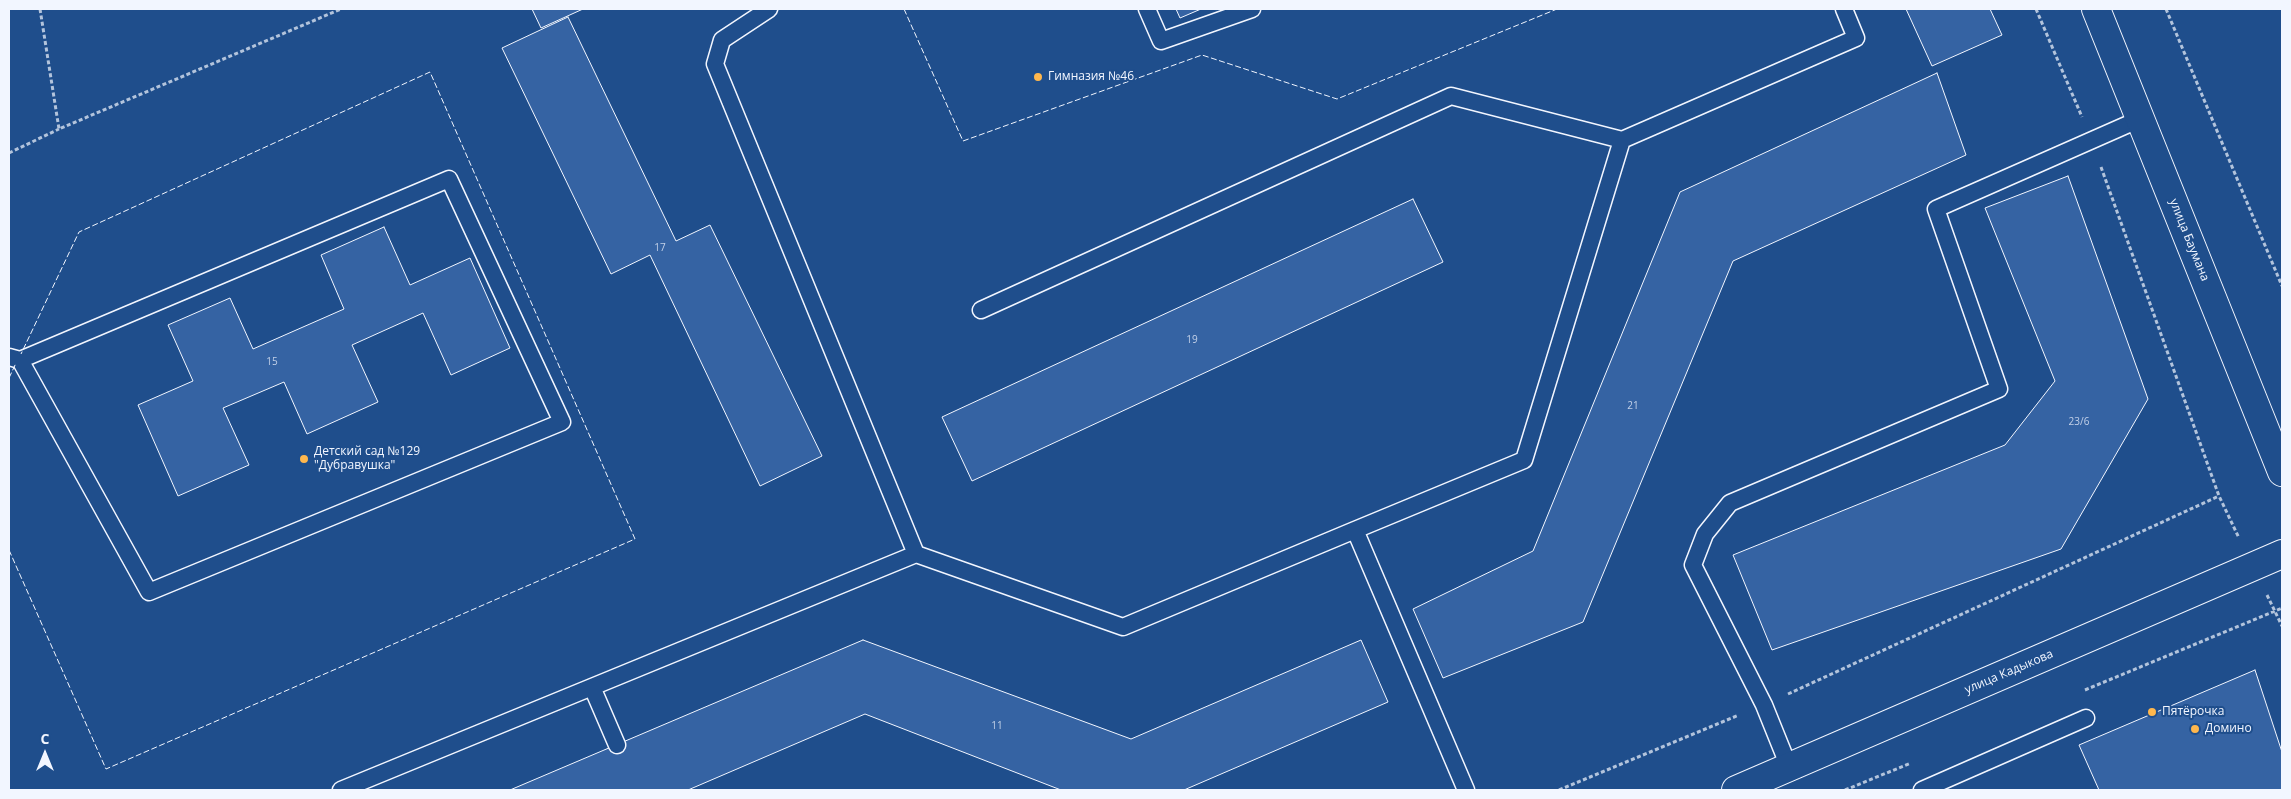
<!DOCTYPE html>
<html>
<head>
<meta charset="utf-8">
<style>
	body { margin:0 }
	#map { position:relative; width:2291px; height:799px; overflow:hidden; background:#1f4e8c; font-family:"Open Sans",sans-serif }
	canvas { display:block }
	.frame { position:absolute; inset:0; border:10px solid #f2f6ff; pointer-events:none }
	.north { position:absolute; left:20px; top:729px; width:50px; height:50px; -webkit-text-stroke:4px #1f4e8c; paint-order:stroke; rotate:0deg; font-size:14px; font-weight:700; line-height:20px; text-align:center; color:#f2f6ff }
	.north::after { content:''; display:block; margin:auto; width:18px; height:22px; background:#f2f6ff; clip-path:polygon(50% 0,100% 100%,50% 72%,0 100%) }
</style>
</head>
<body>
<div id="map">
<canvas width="2291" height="799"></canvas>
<div class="frame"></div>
<div class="north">С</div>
</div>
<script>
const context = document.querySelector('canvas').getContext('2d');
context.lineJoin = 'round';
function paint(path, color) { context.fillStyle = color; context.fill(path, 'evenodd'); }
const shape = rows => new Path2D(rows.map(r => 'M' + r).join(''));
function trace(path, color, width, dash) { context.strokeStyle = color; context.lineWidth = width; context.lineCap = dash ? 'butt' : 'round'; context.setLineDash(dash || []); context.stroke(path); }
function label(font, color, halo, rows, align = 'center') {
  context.font = font + ' "Open Sans",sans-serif'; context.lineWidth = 4; context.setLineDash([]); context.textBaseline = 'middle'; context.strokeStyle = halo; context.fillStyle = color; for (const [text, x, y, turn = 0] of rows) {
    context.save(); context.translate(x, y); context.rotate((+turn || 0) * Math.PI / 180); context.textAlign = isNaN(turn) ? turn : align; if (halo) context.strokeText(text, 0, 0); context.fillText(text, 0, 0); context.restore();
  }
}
const building = shape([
	[532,9,583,9,541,28,532,9],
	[1176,9,1201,9,1180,18,1176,9],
	[1906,9,1990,9,2002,35,1932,66,1906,9],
	[568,17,676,241,710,225,822,456,760,486,650,255,611,274,502,48,568,17],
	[1937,73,1966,155,1733,261,1583,622,1443,678,1413,609,1533,551,1680,192,1937,73],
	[2068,176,2148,399,2061,549,1772,650,1733,555,2005,445,2055,381,1985,208,2068,176],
	[1413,199,1443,262,972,481,942,417,1413,199],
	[384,227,410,285,470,258,510,348,451,375,423,313,352,345,378,402,307,434,284,382,223,408,249,465,178,496,138,405,193,381,168,325,230,298,253,349,344,309,321,255,384,227],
	[863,640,1131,739,1361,640,1388,702,1184,790,1061,790,865,714,688,790,510,790,863,640],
	[2255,670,2282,752,2282,790,2099,790,2079,745,2255,670]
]);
paint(building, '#3563a3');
trace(building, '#f2f6ff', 1);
const service = shape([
	[769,9,722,40,715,64,916,554],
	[1147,9,1161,41,1252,9],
	[981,310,1451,96,1622,140],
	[9,357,20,360,449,179,562,422,149,592,20,360],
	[1355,530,1524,460,1622,140,1856,38,1844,9],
	[592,687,617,745],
	[1789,767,1764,705,1693,565,1705,534,1730,503,1999,389,1936,209,2140,119],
	[341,790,916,554,1123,627,1355,530,1466,790],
	[1922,790,2086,718]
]);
const minor = shape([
	[2096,9,2282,472],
	[1736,790,2282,554]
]);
trace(service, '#f2f6ff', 19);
trace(minor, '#f2f6ff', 30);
trace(shape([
	[40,9,59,129,341,9],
	[2036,9,2082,117],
	[2166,9,2282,286],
	[9,153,59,129],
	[2101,167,2219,496,2239,538],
	[2267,595,2282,626],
	[2085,690,2282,608],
	[1788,694,2219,496],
	[1559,790,1739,715],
	[1845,790,1911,763]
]), '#b3c4dc', 3, [4, 2.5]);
trace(service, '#1f4e8c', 16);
trace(minor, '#1f4e8c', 28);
trace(shape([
	[904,9,963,141,1202,55,1337,99,1557,9],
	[2281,9,2282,12],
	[9,378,16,363],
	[9,550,106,769,635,539,430,72,79,232,21,354]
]), '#f2f6ff', 1, [6, 2.5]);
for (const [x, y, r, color] of [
	[1038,77,5,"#ffb74d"],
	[304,459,5,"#ffb74d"],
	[2152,712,5,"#ffb74d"],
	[2195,729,5,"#ffb74d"]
]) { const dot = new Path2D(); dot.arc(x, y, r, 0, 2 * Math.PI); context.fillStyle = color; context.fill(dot); trace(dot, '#1f4e8c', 2); }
label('10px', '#c3d1e8', null, [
	["17",660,248],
	["19",1192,340],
	["15",272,362],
	["21",1633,406],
	["23/6",2079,422],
	["11",997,726]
]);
label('12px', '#f2f6ff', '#1f4e8c', [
	["Гимназия №46",1048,77],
	["Детский сад №129",314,452],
	["\"Дубравушка\"",314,466],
	["Пятёрочка",2162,712],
	["Домино",2205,729]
], 'left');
label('12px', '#f2f6ff', '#1f4e8c', [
	["улица Баумана",2189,240,68],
	["улица Кадыкова",2009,672,-23]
]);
</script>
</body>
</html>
